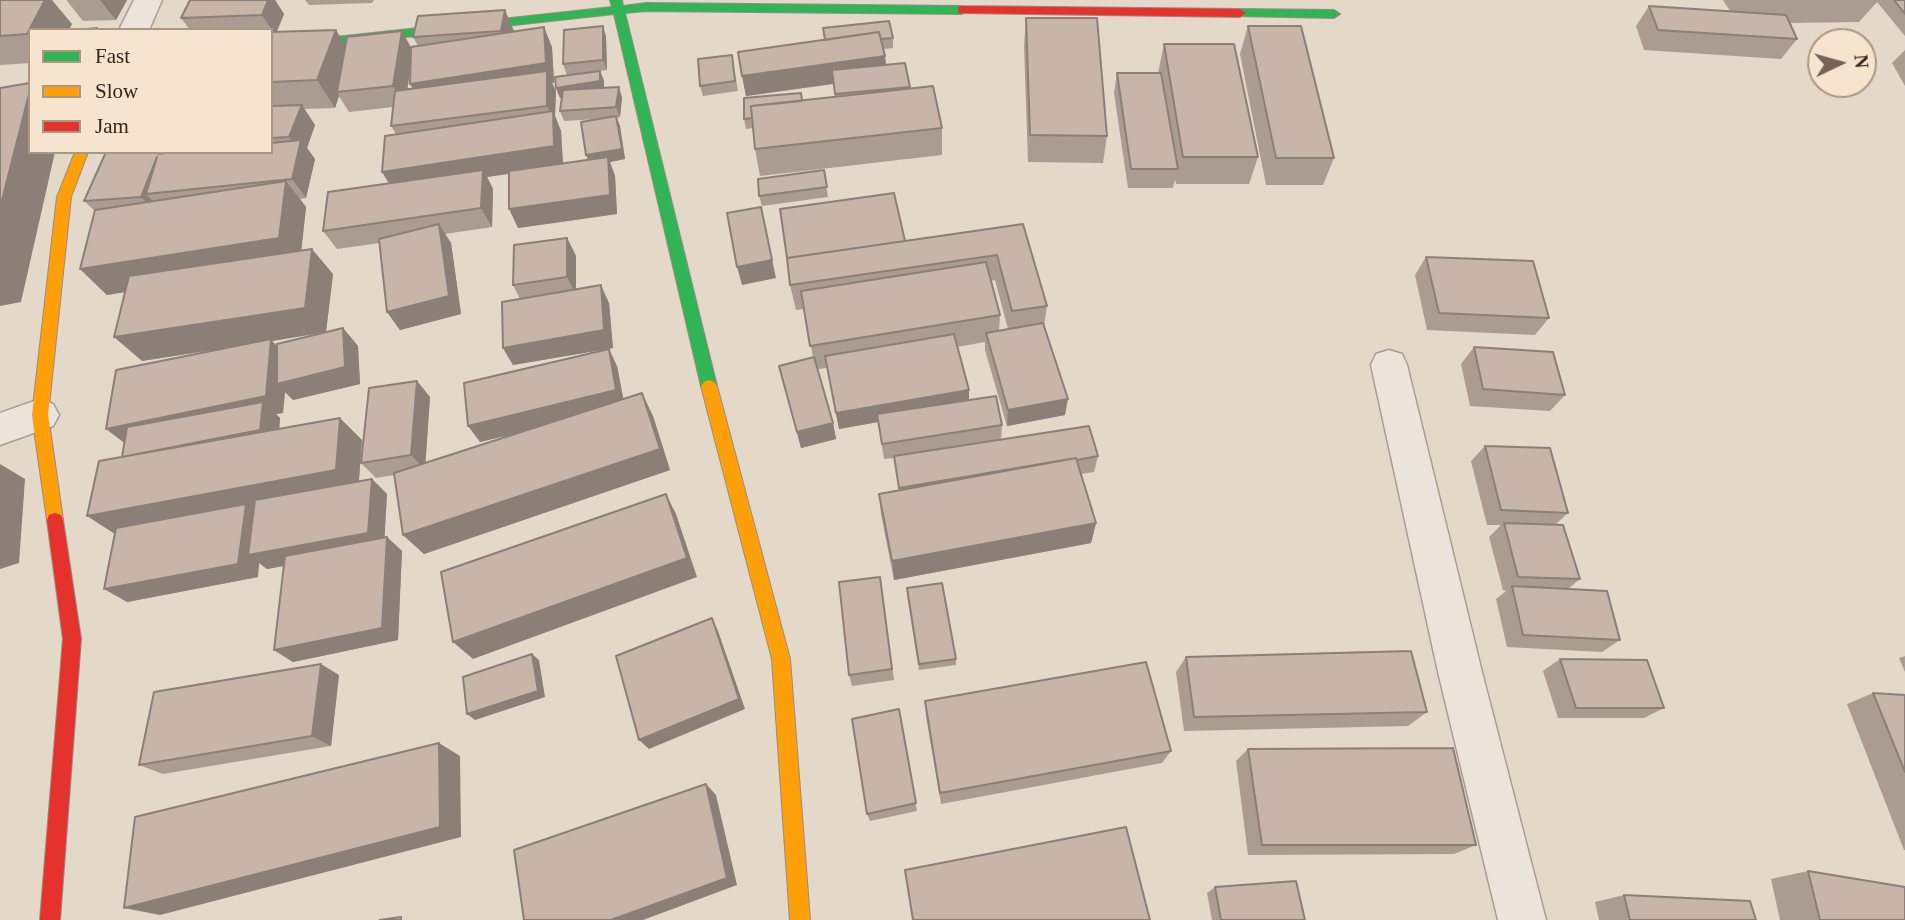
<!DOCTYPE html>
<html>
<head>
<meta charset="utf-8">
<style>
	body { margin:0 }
	#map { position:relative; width:1905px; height:920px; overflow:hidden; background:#e4d8c9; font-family:Georgia,serif }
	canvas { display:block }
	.legend { position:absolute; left:28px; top:28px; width:245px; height:126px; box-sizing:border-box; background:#f6e4ce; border:2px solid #a99786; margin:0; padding:9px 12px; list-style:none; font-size:21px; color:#36241b }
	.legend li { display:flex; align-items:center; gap:14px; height:35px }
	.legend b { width:35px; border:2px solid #a99786 }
	.north { position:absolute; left:1807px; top:28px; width:70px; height:70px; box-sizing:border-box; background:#f6e4ce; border:2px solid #a99786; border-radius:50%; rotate:85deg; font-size:19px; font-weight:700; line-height:28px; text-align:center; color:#36241b }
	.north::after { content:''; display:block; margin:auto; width:24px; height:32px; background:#736358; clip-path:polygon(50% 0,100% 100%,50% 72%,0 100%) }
</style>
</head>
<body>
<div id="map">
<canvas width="1905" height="920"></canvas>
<ul class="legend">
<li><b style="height:9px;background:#30b455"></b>Fast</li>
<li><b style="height:9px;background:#ff9f0a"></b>Slow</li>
<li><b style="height:9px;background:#e5322d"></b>Jam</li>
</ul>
<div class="north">N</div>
</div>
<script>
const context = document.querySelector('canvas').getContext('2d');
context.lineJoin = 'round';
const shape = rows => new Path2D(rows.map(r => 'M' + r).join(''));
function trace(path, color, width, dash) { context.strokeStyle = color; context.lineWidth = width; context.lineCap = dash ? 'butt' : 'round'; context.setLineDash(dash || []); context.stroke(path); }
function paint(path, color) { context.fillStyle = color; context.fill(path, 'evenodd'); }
const street = shape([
	[134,0,162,0,149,30,119,30,134,0],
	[1389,350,1402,354,1407,365,1482,672,1546,920,1498,920,1438,672,1371,365,1376,354,1389,350],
	[40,399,53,404,59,415,53,426,0,445,0,413,40,399]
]);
const fast = shape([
	[610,0,622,0,623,6,646,3,962,6,968,10,962,14,646,11,625,13,717,386,714,390,709,392,704,390,701,386,614,14,271,52,271,44,612,7,610,0],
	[1240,9,1334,10,1340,14,1334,18,1236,16,1234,13,1240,9]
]);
const slow = shape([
	[75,152,88,152,71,197,48,415,63,520,61,525,55,527,49,525,47,520,32,415,57,197,75,152],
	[709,380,714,382,717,386,790,659,810,920,790,920,772,659,701,386,704,382,709,380]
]);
const jam = shape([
	[962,6,1240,9,1246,13,1240,17,958,13,958,7,962,6],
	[55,513,61,515,63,520,81,639,60,920,40,920,63,639,47,520,49,515,55,513]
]);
trace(street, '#a99d93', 3);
trace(fast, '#988d83', 2);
trace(slow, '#988d83', 2);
trace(jam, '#988d83', 2);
paint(street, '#ece4db');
paint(fast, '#30b455');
paint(slow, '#ff9f0a');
paint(jam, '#e5322d');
paint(shape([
	[0,0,72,24,30,30,30,63,0,65],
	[67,0,127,0,116,20,83,21,67,1],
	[190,0,275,0,284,14,277,32,345,45,411,47,418,46,413,37,514,31,514,32,552,47,554,83,552,83,556,91,555,116,561,131,563,163,588,160,597,119,564,121,560,111,562,98,560,98,556,88,567,75,563,64,603,26,606,37,607,70,600,71,604,81,604,88,622,97,620,117,617,118,620,126,625,159,610,162,615,176,617,214,518,228,509,174,487,177,493,189,492,227,445,234,451,243,461,314,400,330,387,312,380,243,337,249,323,231,389,183,382,172,396,134,391,126,393,107,349,112,339,96,335,108,304,109,315,125,307,148,315,159,306,198,300,199,306,207,301,251,333,274,326,332,272,341,277,346,343,328,358,346,360,384,293,400,285,392,283,413,276,414,280,418,279,429,362,440,359,481,372,479,387,494,384,538,387,537,402,551,398,640,293,662,274,650,284,566,267,569,259,563,258,577,127,602,115,533,122,457,226,348,142,361,125,292,107,295,80,269,95,211,84,201,106,152,271,152,271,30,190,30,181,18],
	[410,68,412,88,407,89],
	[305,0,374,0,372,3,309,5],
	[1723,0,1905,0,1905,36,1877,2,1859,22,1790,23,1797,39,1781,59,1644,50,1636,26,1649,6,1730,11],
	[1026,18,1107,136,1103,163,1028,162,1024,46],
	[1248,26,1334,158,1323,185,1266,185,1240,54],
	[893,38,893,48,884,49,886,65,905,63,910,89,942,128,942,155,760,176,755,149,753,128,746,129,744,119,801,93,802,101,835,97,834,84,746,96,738,52],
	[1164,44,1258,157,1249,184,1176,184,1175,179,1173,188,1128,188,1114,93,1117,73,1158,73],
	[1905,50,1905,86,1892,63],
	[732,55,738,91,703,96,700,86],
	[824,170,828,197,762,206,759,196],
	[1023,224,1047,306,1044,326,1065,415,1007,426,985,350,985,342,957,347,969,390,969,400,1002,425,1001,440,1098,456,1094,472,1081,474,1096,523,1091,543,894,580,881,514,879,494,899,490,894,458,884,459,878,422,839,429,827,368,818,369,833,423,836,439,801,448,779,366,813,357,804,309,796,310,790,285,905,241],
	[995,280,1008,329,999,330,1000,315,991,281],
	[567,238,576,256,576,289,609,303,613,348,513,365,503,348,520,299,513,285],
	[1426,257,1549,318,1535,335,1427,330,1415,275],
	[1474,347,1565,395,1550,411,1470,406,1461,364],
	[617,366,623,399,653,416,670,470,424,554,403,535,394,475,376,478,361,463,417,381,430,397,425,463,521,432,480,442],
	[1485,446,1568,513,1556,524,1580,579,1568,589,1620,640,1602,652,1507,647,1496,599,1506,591,1503,590,1489,537,1501,525,1487,525,1471,461],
	[880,577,894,680,852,686,849,675],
	[907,595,956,659,956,665,919,670],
	[1905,656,1905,672,1899,658],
	[1186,657,1427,712,1408,726,1184,731,1176,672],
	[1560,659,1664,708,1644,718,1558,718,1543,671],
	[339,675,331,746,163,774,139,765],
	[1873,693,1905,695,1905,850,1904,850,1847,704],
	[925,701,1171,751,1162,763,941,804,926,716],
	[899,709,917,811,870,821,867,814],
	[1248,749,1476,845,1454,854,1248,855,1236,761],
	[1808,871,1905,920,1780,920,1771,879],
	[1215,887,1305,920,1212,920,1207,893],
	[1624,895,1756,920,1599,920,1595,902]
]), '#ab9c92');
paint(shape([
	[45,0,52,0,72,24,69,30,30,30,30,37,27,34],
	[100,0,127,0,116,20],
	[268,0,275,0,284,14,275,35,262,15],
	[505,10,514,31,510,51,501,31],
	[603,26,606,37,607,70,603,60],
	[544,27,552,47,554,83,552,83,556,91,555,116,561,131,563,165,487,177,493,189,492,227,481,208,394,191,382,172,553,121,547,106,421,104,410,84],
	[336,30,353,58,337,92,339,96,335,108,317,80],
	[402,31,413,51,405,106,393,86],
	[885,56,887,76,746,96,742,76],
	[600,71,604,81,604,92,560,98,556,88],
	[619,87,622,97,620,117,616,107],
	[30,90,30,152,55,152,21,302,0,306,0,208],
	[302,105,315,125,307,148,315,159,306,198,292,179,298,151,289,137],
	[616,116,620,126,625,159,610,162,615,176,617,214,518,228,509,209,590,165,586,155],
	[157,157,146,194,161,210,159,216,141,197],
	[286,181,306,207,300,263,107,295,80,269],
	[761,207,776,278,742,285,737,267],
	[439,224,451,243,461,314,400,330,387,312],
	[567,238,576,256,576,295,567,277],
	[312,249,333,274,326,332,272,341,287,356,343,328,358,346,360,384,293,400,285,392,283,413,276,414,280,418,278,446,127,445,106,429,270,341,142,361,114,337],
	[601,285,609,303,613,348,513,365,503,348],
	[609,349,617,366,625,407,480,442,468,426],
	[417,381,430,397,425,470,411,455],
	[969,390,969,406,877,414,878,422,839,429,836,413],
	[642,393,653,416,670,470,424,554,403,535],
	[1068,399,1065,415,1007,426,1008,410],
	[340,418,362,440,358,491,372,479,387,494,384,547,267,569,259,563,258,577,127,602,104,589,118,536,87,516],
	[833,423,836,439,801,448,797,432],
	[0,464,25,479,19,563,0,569],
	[666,494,676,514,697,577,473,659,453,642],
	[1096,523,1091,543,894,580,892,561],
	[387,537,402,551,398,640,293,662,274,650],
	[712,618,718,631,745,709,649,749,639,740],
	[532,654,539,660,545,697,475,720,467,714],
	[321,664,339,675,331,746,312,736],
	[439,743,460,756,461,837,160,915,124,908],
	[706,784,716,795,737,885,643,920,611,920]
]), '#8b7f77');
const building = shape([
	[0,0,45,0,27,34,0,36,0,0],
	[190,0,268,0,262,15,181,18,190,0],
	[1894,0,1905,0,1905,14,1894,0],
	[1649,6,1786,15,1797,39,1658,30,1649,6],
	[505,10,501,31,413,37,418,16,505,10],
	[1026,18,1097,18,1107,136,1030,135,1026,18],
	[889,21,893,38,881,39,879,32,825,40,823,28,889,21],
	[603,26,603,60,563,64,564,30,603,26],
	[1248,26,1301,26,1334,158,1276,158,1248,26],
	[544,27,546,63,410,84,411,47,544,27],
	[97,28,96,30,77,30,97,28],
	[336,30,317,80,271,82,271,32,336,30],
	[402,31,393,86,337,92,347,37,402,31],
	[879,32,885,56,742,76,738,52,879,32],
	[1164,44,1234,44,1258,157,1183,157,1164,44],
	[732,55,735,81,700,86,698,59,732,55],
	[905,63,910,87,835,94,832,70,905,63],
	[547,71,547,106,391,126,395,91,547,71],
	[600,71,600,81,556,88,555,77,600,71],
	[1117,73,1161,73,1178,169,1131,169,1117,73],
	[30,83,30,90,0,208,0,88,30,83],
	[933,86,942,128,755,149,751,106,933,86],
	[619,87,616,107,560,111,563,90,619,87],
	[801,93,802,101,751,106,752,118,744,119,744,98,801,93],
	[302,105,289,137,271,138,271,106,302,105],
	[553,111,554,146,382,172,385,136,553,111],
	[616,116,622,149,586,155,581,122,616,116],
	[301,140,292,179,146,194,157,157,141,197,84,201,106,152,158,152,158,154,175,152,271,152,271,143,301,140],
	[608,157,610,195,509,209,509,171,608,157],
	[483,170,481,208,323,231,328,192,483,170],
	[824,170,827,187,759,196,758,179,824,170],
	[286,181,279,238,80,269,95,210,286,181],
	[894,193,905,241,787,258,780,209,894,193],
	[761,207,772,260,737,267,727,213,761,207],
	[439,224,449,296,387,312,379,239,439,224],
	[1023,224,1047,306,1012,311,997,255,790,285,787,258,1023,224],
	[567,238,567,277,513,285,514,245,567,238],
	[312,249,305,308,114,337,129,276,312,249],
	[1426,257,1533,261,1549,318,1439,313,1426,257],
	[986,262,1000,315,810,346,801,291,986,262],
	[601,285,604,330,503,348,502,302,601,285],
	[1043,323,1068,399,1008,410,986,333,1043,323],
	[343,328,345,367,277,384,277,344,343,328],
	[954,334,969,390,836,413,825,356,954,334],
	[271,339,266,396,106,429,116,370,271,339],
	[1474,347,1553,352,1565,395,1483,389,1474,347],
	[609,349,616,390,468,426,464,383,609,349],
	[814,357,833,423,797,432,779,366,814,357],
	[417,381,411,455,361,463,369,388,417,381],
	[642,393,660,449,403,535,394,473,642,393],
	[996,396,1002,425,882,444,877,414,996,396],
	[263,402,260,430,122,457,127,427,263,402],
	[340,418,336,470,87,516,99,461,340,418],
	[1089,426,1098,456,1077,460,1076,458,899,488,894,456,1089,426],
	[1485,446,1550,448,1568,513,1501,510,1485,446],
	[1076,458,1096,523,892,561,879,494,1076,458],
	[372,479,368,533,248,555,255,500,372,479],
	[666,494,687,558,453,642,441,572,666,494],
	[246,504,238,564,104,589,116,528,246,504],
	[1504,523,1563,525,1580,579,1518,577,1504,523],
	[387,537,382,628,274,650,285,556,387,537],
	[880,577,892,669,849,675,839,582,880,577],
	[942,583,956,659,919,664,907,588,942,583],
	[1512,586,1607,591,1620,640,1523,635,1512,586],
	[712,618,739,699,639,740,616,656,712,618],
	[1411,651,1427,712,1194,717,1186,657,1411,651],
	[532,654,538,691,467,714,463,677,532,654],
	[1560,659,1647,660,1664,708,1576,708,1560,659],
	[1146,662,1171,751,940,793,925,701,1146,662],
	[321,664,312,736,139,765,154,692,321,664],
	[1873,693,1905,695,1905,772,1873,693],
	[899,709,916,803,867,814,852,719,899,709],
	[439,743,440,827,124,908,135,817,439,743],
	[1453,748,1476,845,1262,845,1248,749,1453,748],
	[706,784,727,878,611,920,524,920,514,850,706,784],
	[1126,827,1150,920,913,920,905,870,1126,827],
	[1808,871,1905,887,1905,920,1820,920,1808,871],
	[1296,881,1305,920,1221,920,1215,887,1296,881],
	[1624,895,1750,901,1756,920,1630,920,1624,895],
	[401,917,401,920,380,920,401,917]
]);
paint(building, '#c7b5aa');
trace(building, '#8b7f77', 2);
</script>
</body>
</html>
